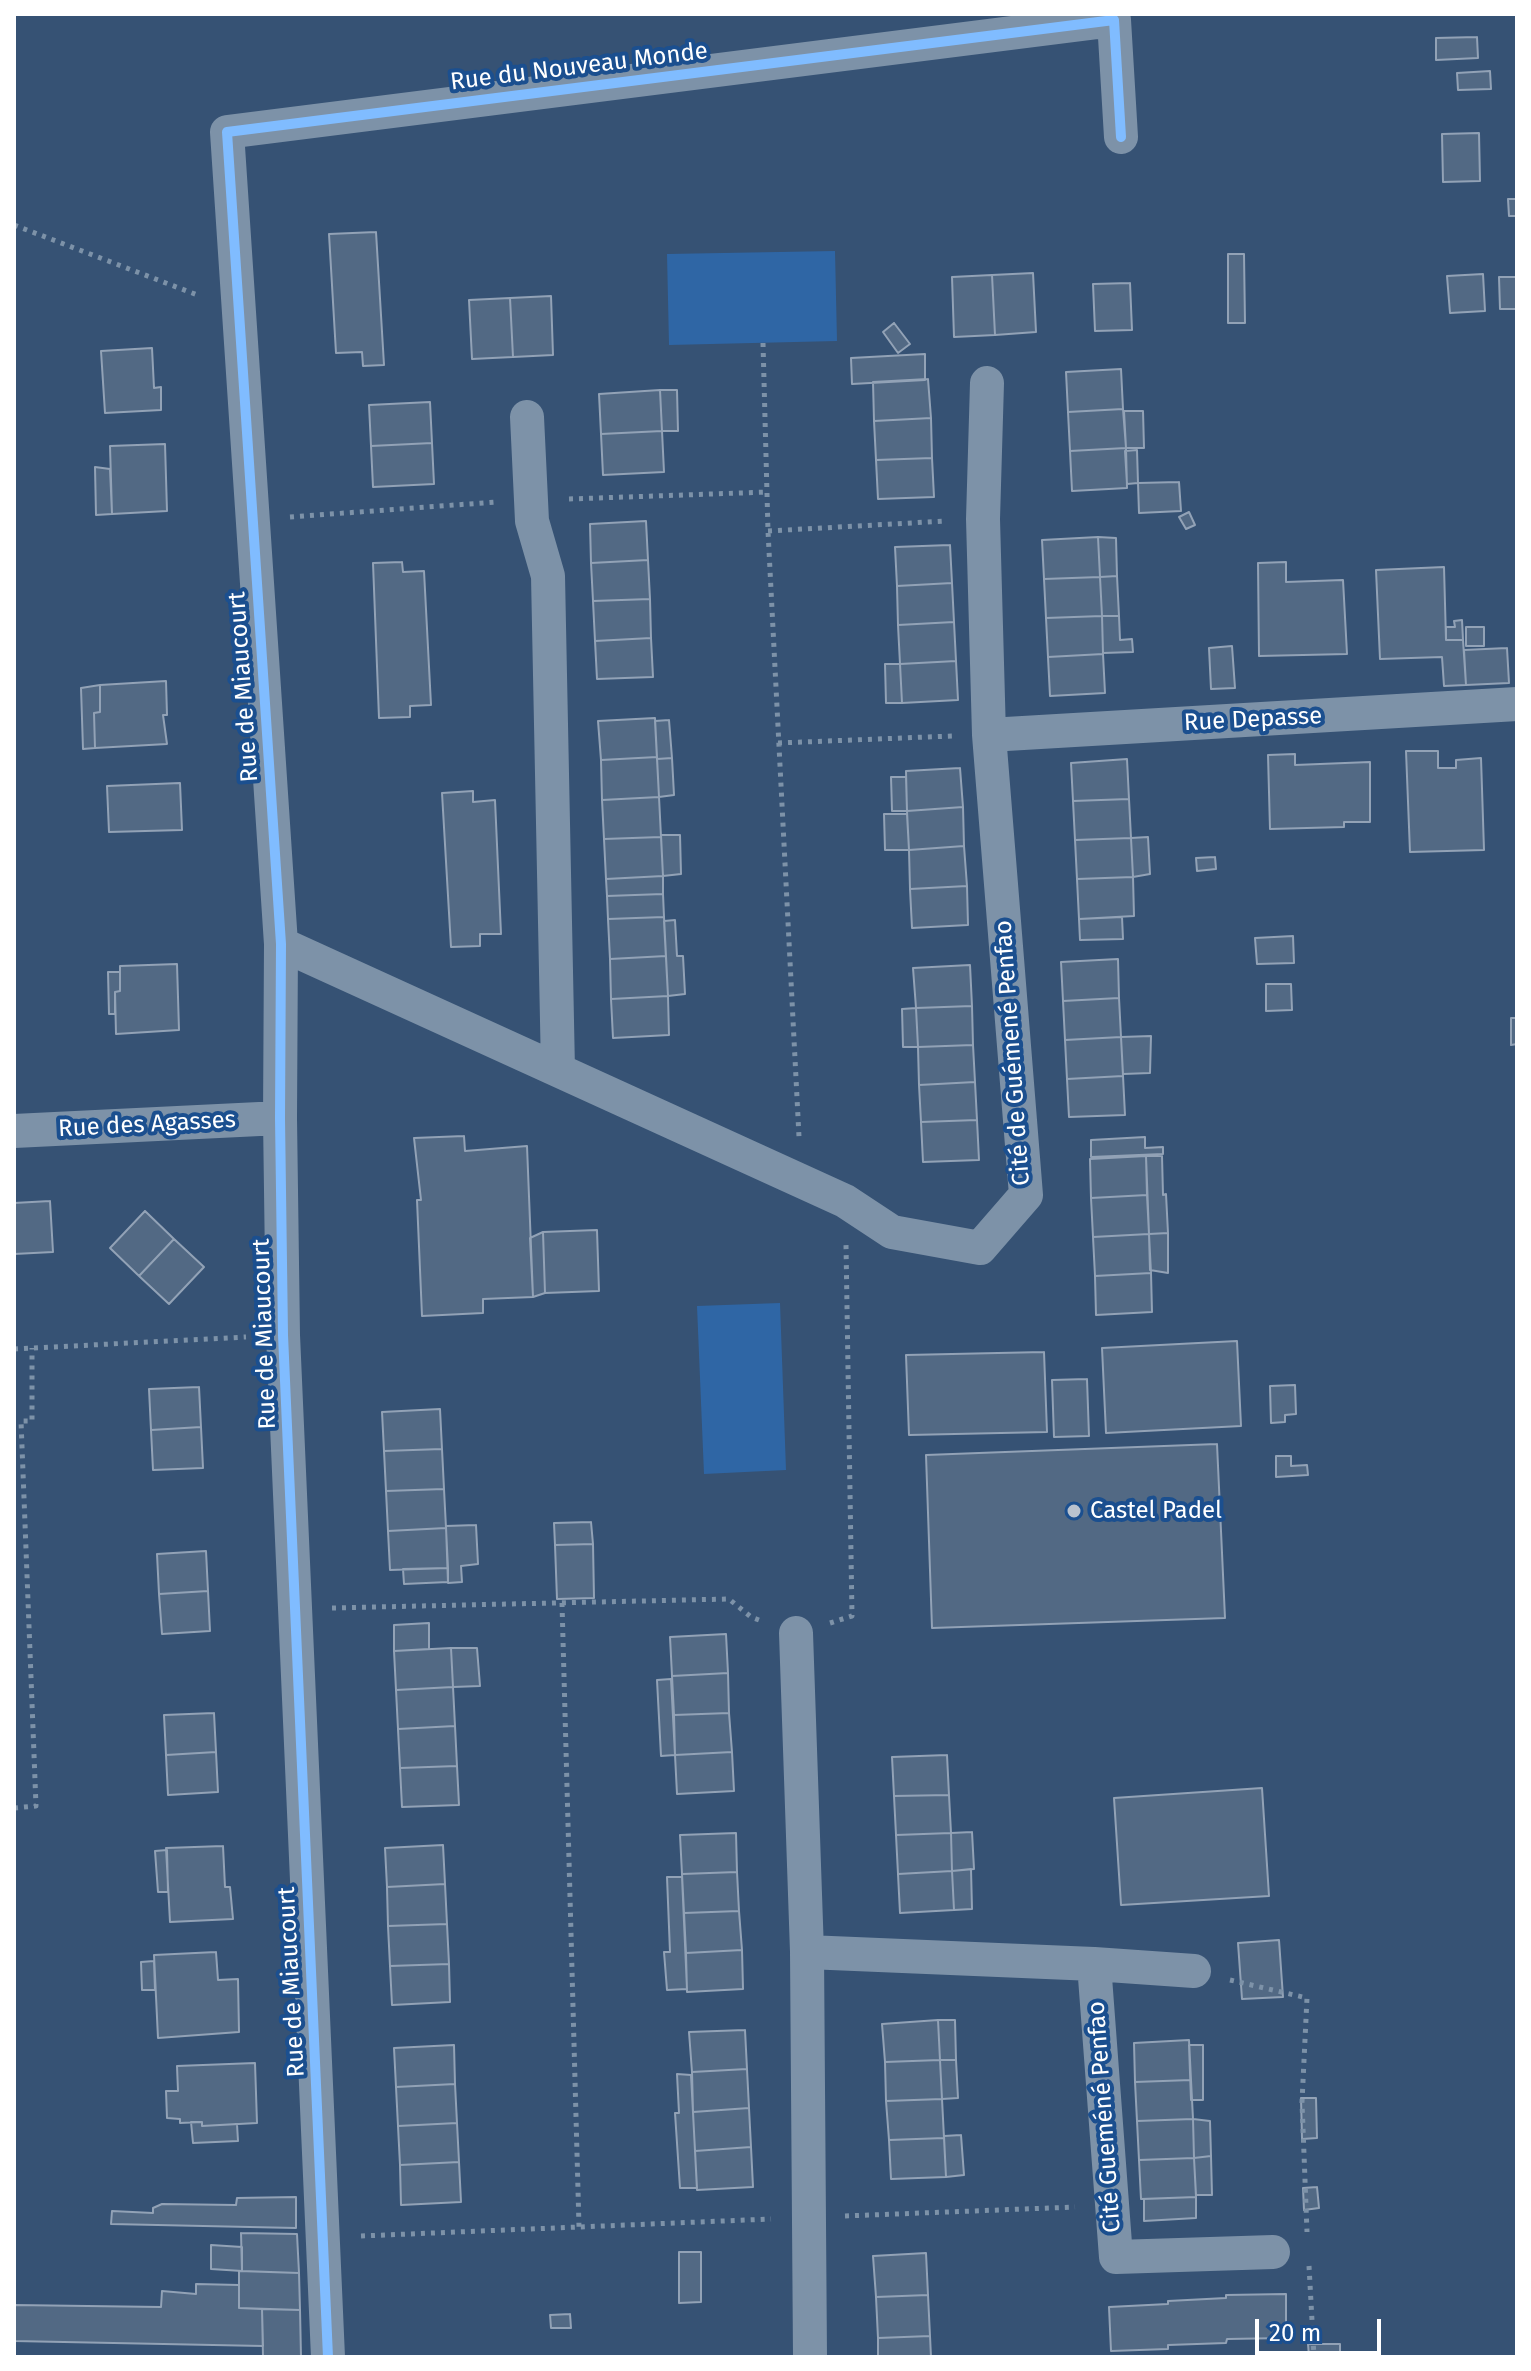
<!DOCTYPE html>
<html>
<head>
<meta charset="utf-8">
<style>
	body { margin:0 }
	#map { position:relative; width:1531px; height:2371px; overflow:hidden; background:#365274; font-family:"Fira Sans",sans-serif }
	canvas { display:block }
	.frame { position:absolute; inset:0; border:16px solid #fff; pointer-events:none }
	.scale { position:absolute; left:1255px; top:2319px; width:126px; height:36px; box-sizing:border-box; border:4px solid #fff; border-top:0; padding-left:10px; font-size:24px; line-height:28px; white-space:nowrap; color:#fff; -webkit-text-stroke:6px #1b4f8f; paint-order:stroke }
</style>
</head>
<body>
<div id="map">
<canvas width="1531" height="2371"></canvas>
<div class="frame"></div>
<div class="scale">20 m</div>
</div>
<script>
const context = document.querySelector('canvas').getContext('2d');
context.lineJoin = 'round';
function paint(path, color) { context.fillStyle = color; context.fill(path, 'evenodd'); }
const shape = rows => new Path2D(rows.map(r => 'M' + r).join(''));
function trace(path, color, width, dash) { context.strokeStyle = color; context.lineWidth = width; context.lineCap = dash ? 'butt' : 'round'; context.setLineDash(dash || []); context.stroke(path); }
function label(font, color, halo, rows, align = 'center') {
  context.font = font + ' "Fira Sans",sans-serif'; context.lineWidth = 8; context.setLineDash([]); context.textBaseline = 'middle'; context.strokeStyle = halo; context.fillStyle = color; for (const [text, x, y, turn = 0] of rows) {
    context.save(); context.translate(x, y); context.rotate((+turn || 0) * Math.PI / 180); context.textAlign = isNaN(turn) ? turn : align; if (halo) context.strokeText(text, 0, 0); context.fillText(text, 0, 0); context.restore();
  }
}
paint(shape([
	[835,251,837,341,669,345,667,254],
	[780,1303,786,1470,704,1474,697,1306]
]), '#2f66a5');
const building = shape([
	[1477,37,1478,58,1436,60,1436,38,1477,37],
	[1490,71,1491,89,1458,90,1457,73,1490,71],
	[1479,133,1480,181,1443,182,1442,134,1479,133],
	[1508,199,1517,199,1517,216,1509,216,1508,199],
	[376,232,384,365,363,366,362,352,336,353,329,234,376,232],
	[1228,254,1244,254,1245,323,1228,323,1228,254],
	[1033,273,1036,332,995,335,992,275,1033,273],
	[1483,274,1485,311,1450,313,1447,276,1483,274],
	[992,275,995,335,954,337,952,277,992,275],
	[1499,277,1517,277,1517,309,1500,309,1499,277],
	[1130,283,1132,330,1095,331,1093,284,1130,283],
	[551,296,553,355,513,357,510,298,551,296],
	[510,298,513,357,472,359,469,300,510,298],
	[894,323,910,344,898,353,883,332,894,323],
	[152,348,154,388,161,387,161,410,105,413,101,351,152,348],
	[925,354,925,380,852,384,851,358,925,354],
	[1121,369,1123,409,1068,412,1066,372,1121,369],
	[928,379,931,418,874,421,873,382,928,379],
	[660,390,662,431,601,434,599,394,660,390],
	[660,390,677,390,678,431,662,431,660,390],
	[430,402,432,443,371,446,369,405,430,402],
	[1123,409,1126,448,1070,451,1068,412,1123,409],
	[1124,411,1143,411,1144,448,1126,448,1124,411],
	[931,418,932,458,876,460,874,421,931,418],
	[662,431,664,472,603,475,601,434,662,431],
	[432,443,434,484,373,487,371,446,432,443],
	[165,444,167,511,112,514,110,446,165,444],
	[1126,448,1127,488,1072,491,1070,451,1126,448],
	[1137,450,1138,483,1127,484,1125,451,1137,450],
	[932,458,934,497,878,499,876,460,932,458],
	[95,467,110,469,112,514,96,515,95,467],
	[1179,482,1181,511,1139,513,1138,483,1179,482],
	[1189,512,1195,525,1186,529,1179,517,1189,512],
	[646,521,648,560,591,563,590,524,646,521],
	[1098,537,1100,577,1044,579,1042,540,1098,537],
	[1098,537,1116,538,1117,576,1100,577,1098,537],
	[950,545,952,583,897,586,895,547,950,545],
	[648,560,650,599,593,601,591,563,648,560],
	[402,562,403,572,424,571,431,705,410,706,410,717,379,718,373,563,402,562],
	[1286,562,1286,582,1343,580,1347,654,1259,656,1258,563,1286,562],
	[1444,567,1446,640,1463,640,1466,685,1444,686,1442,657,1380,659,1376,570,1444,567],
	[1117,576,1119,616,1102,616,1100,577,1117,576],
	[1100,577,1102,616,1046,618,1044,579,1100,577],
	[952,583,954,622,898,625,897,586,952,583],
	[650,599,651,638,595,641,593,601,650,599],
	[1102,616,1103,654,1048,657,1046,618,1102,616],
	[1102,616,1119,616,1120,640,1132,639,1133,652,1103,653,1102,616],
	[1462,620,1463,640,1446,640,1446,627,1455,627,1454,621,1462,620],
	[954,622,956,661,900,664,898,625,954,622],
	[1466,627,1484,627,1484,646,1466,646,1466,627],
	[651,638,653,677,597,679,595,641,651,638],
	[1232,646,1235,688,1211,689,1209,648,1232,646],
	[1507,648,1509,683,1466,685,1464,650,1507,648],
	[1103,654,1105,693,1050,696,1048,657,1103,654],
	[956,661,958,700,902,703,900,664,956,661],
	[885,664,900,664,902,703,886,703,885,664],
	[166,681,167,715,163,715,167,744,95,748,94,713,100,712,100,685,166,681],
	[100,685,100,712,94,713,95,748,83,749,81,688,100,685],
	[655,718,657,757,601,760,598,721,655,718],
	[669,720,672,758,657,759,655,721,669,720],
	[1406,751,1438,751,1438,768,1456,768,1456,760,1481,758,1484,850,1410,852,1406,751],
	[1295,754,1295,765,1370,762,1370,822,1344,822,1344,827,1270,829,1268,755,1295,754],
	[657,757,659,797,602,800,601,760,657,757],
	[672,758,674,795,659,797,657,759,672,758],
	[1127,759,1129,799,1073,801,1071,763,1127,759],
	[960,768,963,807,907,811,906,771,960,768],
	[891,777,906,777,907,811,892,811,891,777],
	[180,783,182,830,109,832,107,786,180,783],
	[473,791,473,802,495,800,501,934,480,934,480,946,451,947,442,793,473,791],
	[659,797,661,837,604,839,602,800,659,797],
	[1129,799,1131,838,1075,840,1073,801,1129,799],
	[963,807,964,846,909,850,907,811,963,807],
	[884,814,907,814,909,850,885,850,884,814],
	[661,835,680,835,681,874,663,876,661,835],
	[661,837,663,876,606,879,604,839,661,837],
	[1148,837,1150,874,1133,877,1131,838,1148,837],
	[1131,838,1133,877,1077,879,1075,840,1131,838],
	[964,846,967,886,910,889,909,850,964,846],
	[1215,857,1216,869,1197,871,1196,858,1215,857],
	[663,876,663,894,607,896,606,879,663,876],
	[1133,877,1134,916,1079,919,1077,879,1133,877],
	[967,886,968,925,912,928,910,889,967,886],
	[663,894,664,917,608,919,607,896,663,894],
	[664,917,666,956,610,959,608,919,664,917],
	[1122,917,1123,939,1080,940,1079,919,1122,917],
	[675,920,677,956,683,956,685,994,668,996,664,921,675,920],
	[1293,936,1294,963,1257,964,1255,938,1293,936],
	[666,956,668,996,611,999,610,959,666,956],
	[1118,959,1119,998,1063,1001,1061,962,1118,959],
	[177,964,179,1030,116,1034,115,992,120,991,120,966,177,964],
	[970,965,972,1006,916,1008,913,968,970,965],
	[108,972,120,972,120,991,115,992,115,1014,109,1014,108,972],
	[1266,984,1291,984,1292,1010,1266,1011,1266,984],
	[668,996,669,1035,613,1038,611,999,668,996],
	[1119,998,1121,1037,1065,1040,1063,1001,1119,998],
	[972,1006,973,1045,918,1047,916,1008,972,1006],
	[916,1008,918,1047,903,1047,902,1009,916,1008],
	[1511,1018,1517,1018,1517,1044,1511,1045,1511,1018],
	[1151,1036,1150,1073,1123,1074,1121,1037,1151,1036],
	[1121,1037,1123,1076,1067,1079,1065,1040,1121,1037],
	[973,1045,975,1082,919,1085,918,1047,973,1045],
	[1123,1076,1125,1115,1069,1117,1067,1079,1123,1076],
	[975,1082,977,1120,921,1122,919,1085,975,1082],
	[977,1120,979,1160,923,1162,921,1122,977,1120],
	[464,1136,465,1151,527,1146,533,1297,483,1299,483,1313,422,1316,417,1200,421,1200,414,1138,464,1136],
	[1145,1137,1145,1148,1163,1147,1163,1154,1091,1157,1091,1140,1145,1137],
	[1146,1156,1147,1195,1091,1198,1090,1159,1146,1156],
	[1146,1156,1162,1156,1163,1195,1166,1194,1168,1233,1149,1234,1146,1156],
	[1147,1195,1149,1234,1093,1237,1091,1198,1147,1195],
	[50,1201,53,1252,14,1254,14,1203,50,1201],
	[145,1211,174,1239,139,1276,110,1248,145,1211],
	[597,1230,599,1291,545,1293,543,1232,597,1230],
	[543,1232,545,1293,533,1297,530,1238,543,1232],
	[1168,1233,1168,1273,1150,1270,1149,1234,1168,1233],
	[1149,1234,1151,1273,1095,1276,1093,1237,1149,1234],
	[174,1239,204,1267,169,1304,139,1276,174,1239],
	[1151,1273,1152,1312,1096,1315,1095,1276,1151,1273],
	[1237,1341,1241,1426,1106,1433,1102,1348,1237,1341],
	[1044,1352,1047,1432,909,1435,906,1355,1044,1352],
	[1087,1379,1089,1436,1054,1437,1052,1380,1087,1379],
	[1295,1385,1296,1414,1285,1415,1285,1422,1271,1423,1270,1386,1295,1385],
	[199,1387,201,1427,151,1430,149,1389,199,1387],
	[440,1409,442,1449,384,1451,382,1412,440,1409],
	[201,1427,203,1468,153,1470,151,1430,201,1427],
	[1217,1444,1225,1618,932,1628,926,1455,1217,1444],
	[442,1449,444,1489,386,1491,384,1451,442,1449],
	[1276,1456,1291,1456,1291,1466,1307,1465,1308,1475,1276,1477,1276,1456],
	[444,1489,446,1528,388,1531,386,1491,444,1489],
	[591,1522,593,1544,555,1545,554,1523,591,1522],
	[476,1525,478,1564,461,1566,462,1582,448,1583,446,1526,476,1525],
	[446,1528,448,1568,390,1570,388,1531,446,1528],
	[593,1544,594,1598,557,1599,555,1545,593,1544],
	[206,1551,208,1591,159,1594,157,1554,206,1551],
	[448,1568,448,1582,404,1584,403,1569,448,1568],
	[208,1591,210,1631,162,1634,159,1594,208,1591],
	[429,1623,429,1649,394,1651,394,1625,429,1623],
	[726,1634,728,1673,672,1676,670,1637,726,1634],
	[451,1648,453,1687,396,1690,394,1651,451,1648],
	[451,1648,477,1648,480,1686,453,1687,451,1648],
	[728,1673,729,1713,674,1715,672,1676,728,1673],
	[671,1679,675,1755,661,1756,657,1680,671,1679],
	[453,1687,455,1726,398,1729,396,1690,453,1687],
	[214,1713,216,1752,166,1755,164,1715,214,1713],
	[729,1713,732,1752,675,1755,674,1715,729,1713],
	[455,1726,457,1766,400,1768,398,1729,455,1726],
	[216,1752,218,1792,168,1795,166,1755,216,1752],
	[732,1752,734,1791,677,1794,675,1755,732,1752],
	[947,1755,949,1795,894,1796,892,1757,947,1755],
	[457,1766,459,1805,402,1807,400,1768,457,1766],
	[1262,1788,1269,1896,1121,1905,1114,1798,1262,1788],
	[949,1795,951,1833,896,1835,894,1796,949,1795],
	[972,1832,974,1869,952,1871,951,1833,972,1832],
	[736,1833,737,1872,682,1874,680,1835,736,1833],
	[951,1833,952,1871,898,1874,896,1835,951,1833],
	[443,1845,445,1884,387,1887,385,1848,443,1845],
	[223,1846,225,1887,230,1887,233,1919,170,1922,166,1848,223,1846],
	[167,1850,168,1892,158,1892,155,1851,167,1850],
	[971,1869,972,1909,954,1910,952,1871,971,1869],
	[952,1871,954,1910,900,1913,898,1874,952,1871],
	[737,1872,739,1911,684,1913,682,1874,737,1872],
	[667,1877,682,1877,687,1989,667,1990,664,1952,670,1952,667,1877],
	[445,1884,447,1924,388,1926,387,1887,445,1884],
	[739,1911,742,1950,686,1953,684,1913,739,1911],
	[447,1924,449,1964,390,1966,388,1926,447,1924],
	[1279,1940,1283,1997,1242,1999,1238,1943,1279,1940],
	[742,1950,743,1989,687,1992,686,1953,742,1950],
	[216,1952,218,1980,238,1979,239,2032,158,2038,154,1955,216,1952],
	[154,1961,155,1990,142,1990,141,1962,154,1961],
	[449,1964,450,2002,392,2005,390,1966,449,1964],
	[938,2020,940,2060,885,2062,882,2024,938,2020],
	[938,2020,955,2020,956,2060,940,2060,938,2020],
	[745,2030,747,2069,692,2072,689,2032,745,2030],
	[1189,2040,1191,2080,1135,2082,1134,2043,1189,2040],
	[454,2045,455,2084,396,2087,394,2048,454,2045],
	[1189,2045,1203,2045,1203,2100,1191,2100,1189,2045],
	[940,2060,942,2099,886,2101,885,2062,940,2060],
	[940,2060,956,2060,958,2098,942,2099,940,2060],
	[255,2063,257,2123,202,2126,202,2122,180,2123,180,2119,167,2118,166,2091,178,2091,177,2066,255,2063],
	[747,2069,749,2108,693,2112,692,2072,747,2069],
	[677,2074,691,2075,697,2188,680,2188,675,2113,679,2113,677,2074],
	[1191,2080,1193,2119,1137,2121,1135,2082,1191,2080],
	[455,2084,457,2123,398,2126,396,2087,455,2084],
	[1301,2098,1316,2098,1317,2138,1302,2139,1301,2098],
	[942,2099,944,2138,889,2140,886,2101,942,2099],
	[749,2108,751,2147,695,2151,693,2112,749,2108],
	[1193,2119,1194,2158,1139,2160,1137,2121,1193,2119],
	[1193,2119,1210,2121,1211,2156,1194,2158,1193,2119],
	[191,2122,202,2122,202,2126,237,2124,238,2141,193,2143,191,2122],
	[457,2123,459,2162,400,2165,398,2126,457,2123],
	[961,2135,964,2175,946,2177,944,2136,961,2135],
	[944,2138,946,2177,891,2179,889,2140,944,2138],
	[751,2147,753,2187,697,2190,695,2151,751,2147],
	[1211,2156,1212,2195,1196,2195,1194,2158,1211,2156],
	[1194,2158,1196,2197,1141,2199,1139,2160,1194,2158],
	[459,2162,461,2202,401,2205,400,2165,459,2162],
	[1317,2187,1319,2208,1304,2210,1303,2188,1317,2187],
	[296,2197,296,2228,111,2224,112,2211,153,2213,153,2208,162,2204,236,2205,237,2198,296,2197],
	[1196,2197,1196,2218,1144,2221,1144,2199,1196,2197],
	[241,2233,297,2234,299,2273,242,2271,241,2233],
	[211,2245,242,2247,242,2271,211,2269,211,2245],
	[679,2252,701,2252,701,2302,679,2303,679,2252],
	[926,2253,928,2295,876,2297,873,2256,926,2253],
	[239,2271,299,2273,300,2310,239,2308,239,2271],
	[196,2284,239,2285,239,2308,262,2309,263,2346,14,2341,14,2305,161,2307,162,2291,196,2294,196,2284],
	[1286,2294,1286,2338,1227,2339,1226,2343,1168,2345,1168,2349,1111,2351,1109,2307,1168,2304,1168,2301,1226,2298,1226,2295,1286,2294],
	[928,2295,930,2336,878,2338,876,2297,928,2295],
	[262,2309,300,2310,301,2357,263,2357,262,2309],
	[570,2314,571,2328,551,2328,550,2315,570,2314],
	[930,2336,931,2357,878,2357,878,2338,930,2336],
	[1308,2344,1340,2344,1340,2357,1309,2357,1308,2344]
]);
paint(building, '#526984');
trace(building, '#92a2b6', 2);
trace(shape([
	[14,225,200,296],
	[763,343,768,531,799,1137],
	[569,499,768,492],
	[290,517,496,502],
	[768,531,946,521],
	[778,743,952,736],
	[14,1349,246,1337],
	[562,1603,579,2227],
	[332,1608,729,1599,751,1617,759,1620],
	[830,1623,852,1616,846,1245],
	[14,1808,36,1806,21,1421,32,1421,32,1348],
	[1230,1980,1307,1998,1302,2102,1307,2232],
	[845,2216,1075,2207],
	[361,2236,771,2219],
	[1309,2266,1314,2357]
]), '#7d92a8', 5, [4, 6]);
trace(shape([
	[527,417,532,521,548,576,558,1070],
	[989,735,1517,704],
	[281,944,845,1201,892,1232,980,1248,1026,1195,989,735,983,519,987,383],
	[14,1131,280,1118],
	[796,1633,807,1952,810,2357],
	[807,1952,1094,1964,1194,1971],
	[1094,1964,1116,2257,1273,2252],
	[328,2357,283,1335,280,1118,281,944,227,132,1114,20,1121,137]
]), '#7d92a8', 34);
trace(shape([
	[328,2357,283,1335,280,1118,281,944,227,132,1114,20,1121,137]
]), '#80bcff', 10);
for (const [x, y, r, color] of [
	[1074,1511,8,"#b9c2ce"]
]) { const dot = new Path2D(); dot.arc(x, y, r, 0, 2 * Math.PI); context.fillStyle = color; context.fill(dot); trace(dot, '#1b4f8f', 3); }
label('24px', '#fff', '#1b4f8f', [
	["Rue du Nouveau Monde",579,67,-7],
	["Rue de Miaucourt",244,687,-94],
	["Rue Depasse",1253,720,-3],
	["Cité de Guémené Penfao",1013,1053,-94],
	["Rue des Agasses",147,1125,-3],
	["Rue de Miaucourt",265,1334,-92],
	["Rue de Miaucourt",292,1982,-93],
	["Cité Gueméné Penfao",1105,2117,-94]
]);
label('24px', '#fff', '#1b4f8f', [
	["Castel Padel",1090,1511]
], 'left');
</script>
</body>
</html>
